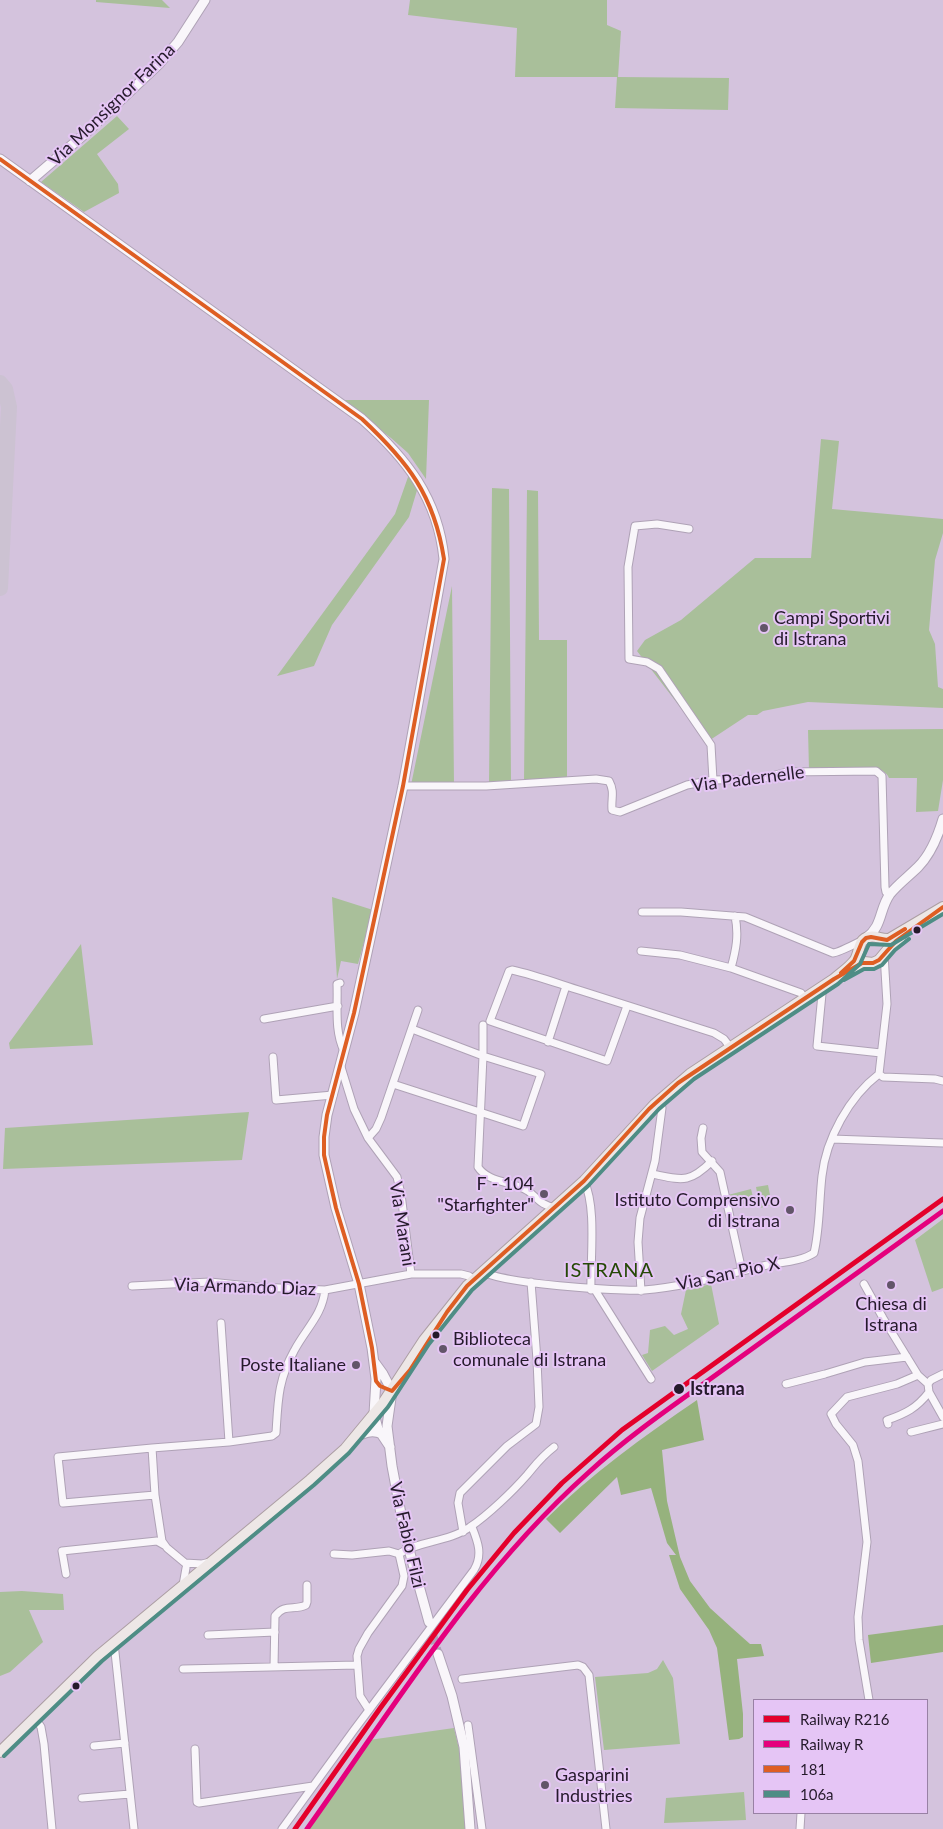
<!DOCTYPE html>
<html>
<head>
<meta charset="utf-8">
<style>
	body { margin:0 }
	#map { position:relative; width:943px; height:1829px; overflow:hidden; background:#d4c3dd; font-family:Lato,sans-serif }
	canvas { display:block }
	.legend { position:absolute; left:753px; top:1699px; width:175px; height:115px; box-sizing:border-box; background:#e5c5f5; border:1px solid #9881a4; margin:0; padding:6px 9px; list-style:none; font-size:15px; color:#251a2b }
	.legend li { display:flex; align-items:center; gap:10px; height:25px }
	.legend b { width:25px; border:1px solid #9881a4 }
</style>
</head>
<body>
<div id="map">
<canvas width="943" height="1829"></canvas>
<ul class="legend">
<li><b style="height:6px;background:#e4002b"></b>Railway R216</li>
<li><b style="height:6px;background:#e5007d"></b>Railway R</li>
<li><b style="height:6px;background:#de5e23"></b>181</li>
<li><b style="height:6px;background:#4e8d85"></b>106a</li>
</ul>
</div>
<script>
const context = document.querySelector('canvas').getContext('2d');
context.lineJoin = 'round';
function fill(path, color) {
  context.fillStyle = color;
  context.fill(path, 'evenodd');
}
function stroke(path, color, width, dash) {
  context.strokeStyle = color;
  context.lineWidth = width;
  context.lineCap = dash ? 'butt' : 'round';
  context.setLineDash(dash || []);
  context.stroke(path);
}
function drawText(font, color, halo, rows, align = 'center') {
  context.font = font + ' Lato,sans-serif';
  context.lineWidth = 4;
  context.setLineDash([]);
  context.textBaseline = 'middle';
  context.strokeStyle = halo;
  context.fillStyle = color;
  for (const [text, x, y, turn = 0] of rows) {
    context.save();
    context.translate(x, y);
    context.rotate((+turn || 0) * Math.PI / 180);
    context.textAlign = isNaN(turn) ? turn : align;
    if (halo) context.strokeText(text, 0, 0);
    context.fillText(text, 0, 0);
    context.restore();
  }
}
const green = new Path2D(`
	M 96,0 L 162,0 L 170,8 L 96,2 Z
	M 410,0 L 607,0 L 607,25 L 621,31 L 618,77 L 729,78 L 728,110 L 615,108 L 617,77 L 515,77 L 517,28 L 408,15 Z
	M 117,116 L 129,129 L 97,154 L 118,184 L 119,193 L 84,212 L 41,182 Z
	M 341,400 L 429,400 L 426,479 L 408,453 L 391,438 Z
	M 821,439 L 839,441 L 832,509 L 943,519 L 943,533 L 935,560 L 929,630 L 935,644 L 938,687 L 943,689 L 943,708 L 808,702 L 763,711 L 757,715 L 748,715 L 707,742 L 637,651 L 645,640 L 681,620 L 755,558 L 811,558 Z
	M 411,475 L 418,487 L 409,517 L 332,625 L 314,666 L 277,676 L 395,514 L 408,477 Z
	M 492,488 L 509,489 L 511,782 L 489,784 Z
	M 527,490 L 538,491 L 539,640 L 567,640 L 567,779 L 524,781 Z
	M 452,586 L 454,785 L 411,785 Z
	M 943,729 L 943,780 L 938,811 L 916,812 L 917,778 L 889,778 C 887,774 885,772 881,770 C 867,764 826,769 809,770 L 808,730 Z
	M 332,897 L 373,910 L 358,964 L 341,961 L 337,979 Z
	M 81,944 L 93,1045 L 10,1049 L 9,1043 Z
	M 249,1112 L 242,1160 L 3,1169 L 5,1128 Z
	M 768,1185 L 772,1205 L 760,1208 L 756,1187 Z
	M 751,1189 L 754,1201 L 732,1208 L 728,1195 Z
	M 943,1219 L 943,1288 L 932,1292 L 915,1240 Z
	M 711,1284 L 719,1324 L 652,1371 L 642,1355 L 648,1353 L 650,1330 L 665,1326 L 674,1335 L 688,1329 L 681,1314 L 686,1290 Z
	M 22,1591 L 63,1594 L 64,1610 L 29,1610 L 43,1642 L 10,1672 L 0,1676 L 0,1592 Z
	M 663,1660 L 673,1678 L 680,1744 L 604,1750 L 595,1677 L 648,1673 L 657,1669 Z
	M 454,1728 L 462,1761 L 467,1829 L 307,1829 L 369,1740 Z
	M 744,1792 L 746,1820 L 664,1823 L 666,1798 Z`);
const forest = new Path2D(`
	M 697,1400 L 704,1440 L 662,1450 L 667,1501 L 680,1557 L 690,1581 L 710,1608 L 732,1628 L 750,1644 L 761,1644 L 764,1656 L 737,1659 L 743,1714 L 743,1737 L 739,1739 L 729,1740 L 717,1648 L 709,1630 L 680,1589 L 669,1555 L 676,1555 L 667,1543 L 651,1488 L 621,1495 L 617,1477 L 560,1533 L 546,1519 C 592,1473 643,1437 697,1400 Z
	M 943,1625 L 943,1652 L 871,1663 L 868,1635 Z`);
const taxiway = new Path2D(`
	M 0,383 L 5,389 L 9,407 L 0,588`);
const secondaryTunnel = new Path2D(`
	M 429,1622 L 438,1654`);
const street = new Path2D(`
	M 689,529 L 657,524 L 635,526 L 628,567 L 629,659 L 647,662 L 659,669 L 711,745 L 713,780
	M 403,786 L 486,786 L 596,779 L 609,781 C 615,792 611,798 612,810 L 620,812 L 687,785 L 713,780 L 760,779 L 787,772 L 876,771 L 882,776 L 885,887 L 886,892 L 890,895
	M 642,912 L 681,912 L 745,917 L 833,953 C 838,953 857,943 863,940
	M 641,951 L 680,955 L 731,968 L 801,993 L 805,999
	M 731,968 C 736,950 739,935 735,916
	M 340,983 L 337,984 C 338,1006 334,1030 344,1051
	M 819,990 L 822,994 L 817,1046 L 881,1053
	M 627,1006 L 607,1061 L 490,1021 L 509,971 L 512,970 C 535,975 559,984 582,991 C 626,1005 670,1019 714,1033 L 724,1039 L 730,1047
	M 264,1019 L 338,1006
	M 483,1025 L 483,1056 L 478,1167 C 488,1183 513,1181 528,1191 C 539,1199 539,1204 555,1208
	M 548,1042 L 566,986
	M 273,1057 L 276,1100 L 333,1095
	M 341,1067 L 354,1109 L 368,1138 L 397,1177 L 401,1194 L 411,1274
	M 879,1074 L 883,1077 L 935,1079 L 943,1081
	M 393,1084 L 523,1126 L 541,1074 L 483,1056 L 412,1029
	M 703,1128 L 701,1138 L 702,1152 L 720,1172 L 742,1271
	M 368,1138 L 376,1129 L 381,1118 L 418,1010
	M 832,1139 L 943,1143
	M 652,1174 C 682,1180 689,1184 712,1161
	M 584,1181 C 597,1207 590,1260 591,1290
	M 483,1271 C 495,1283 621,1292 644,1290 C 684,1287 724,1275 763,1266 C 780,1262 800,1262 814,1253 C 820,1228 819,1202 822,1176 C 826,1139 849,1097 879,1074 L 887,1004 L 884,954
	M 864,1284 L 883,1318 L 918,1375 L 928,1384 L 929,1392 L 943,1417
	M 132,1286 L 210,1282 L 258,1287 L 325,1290 L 411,1274 L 461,1274 L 469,1276 L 473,1279
	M 595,1290 L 651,1379
	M 641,1291 L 638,1242 L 640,1218 L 655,1161 L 662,1108 L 660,1099
	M 221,1323 L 229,1442
	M 786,1384 L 825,1374 L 865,1362 L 907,1357
	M 928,1384 L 931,1380 L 943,1374
	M 888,1424 L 887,1420 C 905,1414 917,1408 929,1392
	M 911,1432 L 943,1424
	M 152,1448 L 58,1457 L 63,1503 L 155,1495
	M 463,1532 L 458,1503 L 460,1493 L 507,1446 L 536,1424 L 539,1407 L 537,1360 L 531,1282
	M 334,1554 L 352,1555 L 389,1551 L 399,1554
	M 210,1562 L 202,1564 L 185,1563 L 167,1548 L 162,1541 L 155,1495 L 152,1448 L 229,1442 L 272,1436 L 276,1433 C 278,1401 278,1380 294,1351 C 306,1328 322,1316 325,1290
	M 66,1574 L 62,1551 L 157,1541 L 164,1545
	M 183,1585 L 186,1568
	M 208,1635 L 275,1632
	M 114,1643 L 134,1829
	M 274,1667 L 275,1616 C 285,1603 294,1611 306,1605 L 307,1602 L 307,1585
	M 183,1669 L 357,1665
	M 462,1679 L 578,1665 L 583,1667 L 589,1675 L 606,1829
	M 869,1700 L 859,1640 L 858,1617 L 867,1542 L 858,1461 L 853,1445 L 836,1424 L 831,1414 L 847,1397 L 897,1384 L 918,1375
	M 369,1710 L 360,1696 L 357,1656 L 359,1649 L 368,1633 L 402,1586 L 404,1576 L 399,1554 C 418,1541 449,1542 470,1527 C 488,1515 513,1491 527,1475 C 537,1463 541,1457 554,1447
	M 35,1718 L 41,1727 L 44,1744 L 52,1829
	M 468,1725 L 482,1829
	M 94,1746 L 125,1743
	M 195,1749 L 197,1802 L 199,1803 L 313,1786
	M 82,1798 L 130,1794
	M 282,1829 L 354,1730 L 474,1570 C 483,1555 478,1542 472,1527
	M 800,1829 L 801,1813`);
const secondary = new Path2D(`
	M 0,159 L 362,419 C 406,458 438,498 444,559 L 403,786 L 354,1013 L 327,1115 L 324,1137 L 324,1155 L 336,1208 L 359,1284 L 372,1348 L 376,1379 L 374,1414 L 378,1429 L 390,1447
	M 30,181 L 87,132 L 159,64 L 178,42 L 205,0
	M 866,938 C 883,926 879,909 890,894 C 898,884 909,876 918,867 C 931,854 938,836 943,819
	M 375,1363 L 383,1374 L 392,1391 L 387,1426 L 392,1466 L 405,1535 L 429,1622
	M 354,1438 C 363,1433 372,1429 382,1434
	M 438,1654 L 452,1696 L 464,1747 L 470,1829`);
const primary = new Path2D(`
	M 850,970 L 864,962 L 873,963 L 879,960 L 889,948 L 900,938
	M 0,1752 L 98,1656 L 310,1480 L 345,1449 L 383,1403 L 424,1340 L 467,1286 L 584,1181 L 655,1104 L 690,1074 L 834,979 C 841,973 850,967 855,960 C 860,952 858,939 869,937 C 876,935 881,940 889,939 L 943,907`);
const bus1 = new Path2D(`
	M 0,159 L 362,419 C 408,462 434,495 444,559 L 403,786 L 354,1013 L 327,1115 L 324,1137 L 324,1155 L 336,1208 L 359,1284 L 372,1348 L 376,1381 L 380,1386 L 392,1391 L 410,1370 L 447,1312 L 467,1286 L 584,1181 L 649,1109 L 678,1083 L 834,979 L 862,963 L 873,963 L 879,960 L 896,941 L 943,907
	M 841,973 L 854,961 L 862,942 L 866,938 L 871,937 L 887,940 L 905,929`);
const bus2 = new Path2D(`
	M 844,980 L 864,969 L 874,969 L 882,965 L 895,950 L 909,939
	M 4,1756 L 102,1661 L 314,1485 L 349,1453 L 388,1407 L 429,1344 L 472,1290 L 588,1186 L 659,1109 L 694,1079 L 838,984 L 860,964 L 869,944 L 891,945 L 943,914`);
const rail1 = new Path2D(`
	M 295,1829 L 381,1707 L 467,1590 L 514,1533 L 562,1483 L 622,1430 L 943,1199`);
const rail2 = new Path2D(`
	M 307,1829 C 394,1707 475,1574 588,1473 C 633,1432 683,1399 731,1364 C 802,1313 872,1262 943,1211`);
const markers = [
	[764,628,5,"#625569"],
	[917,930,4.5,"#251a2b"],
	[544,1194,5,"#625569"],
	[790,1210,5,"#625569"],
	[891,1285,5,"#625569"],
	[436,1335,4.5,"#251a2b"],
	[443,1349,5,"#625569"],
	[356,1365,5,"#625569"],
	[679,1389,6,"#251a2b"],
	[76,1686,4.5,"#251a2b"],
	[545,1785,5,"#625569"]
];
const streetNames = [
	["Via Monsignor Farina",112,105,-44],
	["Via Padernelle",748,779,-7],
	["Via Marani",402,1224,81],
	["Via San Pio X",728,1274,-12],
	["Via Armando Diaz",245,1287,2],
	["Via Fabio Filzi",407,1535,77]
];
const poiNames = [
	["Campi Sportivi",774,618],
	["di Istrana",774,639],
	["F - 104",534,1184,"right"],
	["\"Starfighter\"",534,1205,"right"],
	["Istituto Comprensivo",780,1200,"right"],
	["di Istrana",780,1221,"right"],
	["Chiesa di",891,1304,"center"],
	["Istrana",891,1325,"center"],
	["Biblioteca",453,1339],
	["comunale di Istrana",453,1360],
	["Poste Italiane",346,1365,"right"],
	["Gasparini",555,1775],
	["Industries",555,1796]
];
const stopNames = [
	["Istrana",690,1389]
];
const quarterNames = [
	["ISTRANA",609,1271]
];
fill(green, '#a9bf9a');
fill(forest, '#96b27d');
stroke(taxiway, '#ccc2d2', 16);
stroke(secondaryTunnel, '#b1a1b9', 9, [9, 4.5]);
stroke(street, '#afa2b6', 9);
stroke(secondary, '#afa2b6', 11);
stroke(primary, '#ac9ea3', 12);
stroke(street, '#f9f6fa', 7);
stroke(secondary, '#f9f6fa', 9);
stroke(primary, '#ede7e6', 10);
stroke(bus1, '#de5e23', 4);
stroke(bus2, '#4e8d85', 4);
stroke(rail1, '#e4002b', 5);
stroke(rail2, '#e5007d', 5);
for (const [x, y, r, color] of markers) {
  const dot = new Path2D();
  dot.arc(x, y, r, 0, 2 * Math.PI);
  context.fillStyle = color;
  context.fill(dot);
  stroke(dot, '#e5c5f5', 2);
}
drawText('18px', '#251a2b', '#e5c5f5', streetNames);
drawText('18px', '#251a2b', '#e5c5f5', poiNames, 'left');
drawText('bold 18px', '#251a2b', '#e5c5f5', stopNames, 'left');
context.letterSpacing = '1px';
drawText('20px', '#264907', '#e5c5f5', quarterNames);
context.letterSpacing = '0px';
</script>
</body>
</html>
